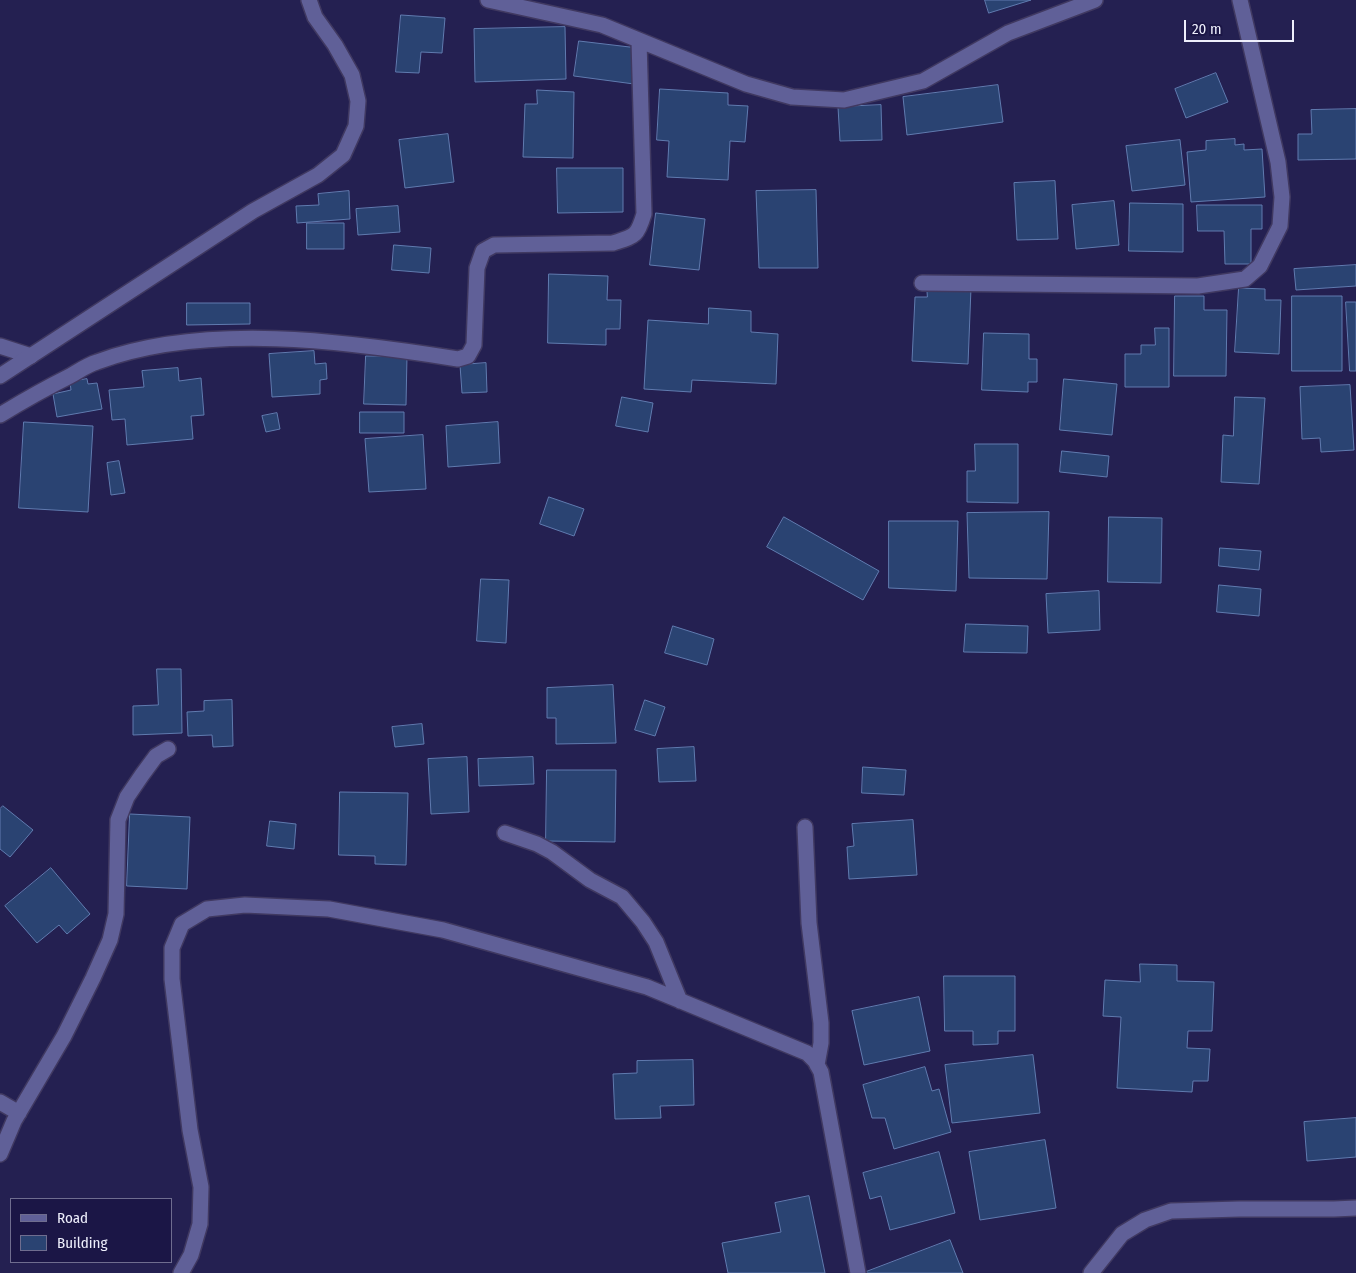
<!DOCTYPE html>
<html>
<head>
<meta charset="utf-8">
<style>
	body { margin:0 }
	#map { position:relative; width:1356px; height:1273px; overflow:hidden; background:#242051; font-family:"Fira Sans Condensed",sans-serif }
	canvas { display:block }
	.legend { position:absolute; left:10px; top:1198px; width:162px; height:65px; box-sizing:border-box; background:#1b1646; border:1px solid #6f6d8f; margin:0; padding:6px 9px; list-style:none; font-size:15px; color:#eeeffc }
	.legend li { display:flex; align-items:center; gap:10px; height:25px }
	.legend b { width:25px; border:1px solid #6f6d8f }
	.scale { position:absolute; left:1184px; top:20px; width:110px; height:22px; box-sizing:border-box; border:2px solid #eeeffc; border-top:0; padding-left:6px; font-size:15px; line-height:18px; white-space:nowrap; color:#eeeffc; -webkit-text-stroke:4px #1b1646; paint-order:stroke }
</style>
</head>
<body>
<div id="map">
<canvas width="1356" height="1273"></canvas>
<ul class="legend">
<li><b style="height:6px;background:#606098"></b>Road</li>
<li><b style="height:14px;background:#2a4372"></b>Building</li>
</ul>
<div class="scale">20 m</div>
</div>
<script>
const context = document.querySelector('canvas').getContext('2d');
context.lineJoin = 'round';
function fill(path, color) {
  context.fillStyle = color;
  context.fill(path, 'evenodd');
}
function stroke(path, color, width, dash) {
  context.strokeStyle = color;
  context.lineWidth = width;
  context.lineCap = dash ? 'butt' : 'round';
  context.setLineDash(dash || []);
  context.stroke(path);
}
const building = new Path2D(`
	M 985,0 L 1031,0 L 989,13 Z
	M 401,15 L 445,18 L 442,53 L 421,52 L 419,73 L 396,72 Z
	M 565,27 L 566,79 L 475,82 L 474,29 Z
	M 579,41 L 638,48 L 634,84 L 574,76 Z
	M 1216,73 L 1228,102 L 1186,118 L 1175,89 Z
	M 998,85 L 1003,122 L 907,135 L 903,97 Z
	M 660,89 L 728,93 L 728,105 L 748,106 L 745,142 L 730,141 L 728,180 L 667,177 L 669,141 L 657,140 Z
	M 537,90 L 574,92 L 573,158 L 523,157 L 525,104 L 537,104 Z
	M 881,105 L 882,140 L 840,141 L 838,107 Z
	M 1356,109 L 1356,159 L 1298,160 L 1298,134 L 1312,134 L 1311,110 Z
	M 448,134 L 454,182 L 405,188 L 399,140 Z
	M 1235,139 L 1235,145 L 1244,144 L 1244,150 L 1262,149 L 1265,197 L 1191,202 L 1187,152 L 1206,150 L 1206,141 Z
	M 1180,140 L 1185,185 L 1132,191 L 1126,146 Z
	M 557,168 L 623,168 L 623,212 L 558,213 Z
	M 1055,181 L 1058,239 L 1017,240 L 1014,183 Z
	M 816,190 L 818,268 L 759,268 L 756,191 Z
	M 349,191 L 350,219 L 297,223 L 296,206 L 319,205 L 318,194 Z
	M 1114,201 L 1119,245 L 1076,249 L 1072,205 Z
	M 1130,203 L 1183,204 L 1183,252 L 1129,251 Z
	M 1197,205 L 1262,205 L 1262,229 L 1251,229 L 1251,264 L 1225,264 L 1224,231 L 1198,231 Z
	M 398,206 L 400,232 L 358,235 L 356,209 Z
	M 656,213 L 705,219 L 699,270 L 650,265 Z
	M 307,223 L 344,223 L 344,249 L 307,249 Z
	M 394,245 L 431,248 L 429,273 L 392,270 Z
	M 1356,265 L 1356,286 L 1296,290 L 1294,269 Z
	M 549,274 L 608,276 L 607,300 L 621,300 L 620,329 L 606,329 L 606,345 L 548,343 Z
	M 927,286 L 971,288 L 968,364 L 912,361 L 915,297 L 927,297 Z
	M 1239,288 L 1265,289 L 1265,300 L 1281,300 L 1279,354 L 1235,352 Z
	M 1175,296 L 1204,296 L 1204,310 L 1227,310 L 1226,376 L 1174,376 Z
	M 1292,296 L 1342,296 L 1342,371 L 1292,371 Z
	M 1346,302 L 1356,302 L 1356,371 L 1350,371 Z
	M 187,303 L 250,303 L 250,324 L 187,325 Z
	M 709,308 L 751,311 L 751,332 L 778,334 L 776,384 L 692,380 L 691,392 L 644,389 L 648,320 L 708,324 Z
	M 1155,328 L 1169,328 L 1169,387 L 1125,387 L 1125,354 L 1141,354 L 1141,345 L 1155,345 Z
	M 984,333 L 1029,334 L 1029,359 L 1037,359 L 1037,382 L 1028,382 L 1028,392 L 982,390 Z
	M 314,351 L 315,364 L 326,363 L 327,379 L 320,380 L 320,394 L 272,397 L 269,354 Z
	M 366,356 L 407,356 L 406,405 L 364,404 Z
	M 486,363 L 487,392 L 462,393 L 460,365 Z
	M 178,368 L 179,381 L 201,378 L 204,415 L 191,416 L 193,439 L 127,445 L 125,419 L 112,420 L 109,390 L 144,387 L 142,371 Z
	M 87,379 L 88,384 L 97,383 L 102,409 L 57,417 L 53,394 L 71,390 L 70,382 Z
	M 1064,379 L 1117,384 L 1112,435 L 1060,430 Z
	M 1350,385 L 1354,450 L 1321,452 L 1320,438 L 1302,439 L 1300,387 Z
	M 622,397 L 653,403 L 648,432 L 616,426 Z
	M 1235,397 L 1265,398 L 1259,484 L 1221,482 L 1223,435 L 1233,436 Z
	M 360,412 L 404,412 L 404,433 L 360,433 Z
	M 277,413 L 280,429 L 266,432 L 262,416 Z
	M 24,422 L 93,426 L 88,512 L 19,508 Z
	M 498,422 L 500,463 L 448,467 L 446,426 Z
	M 423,435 L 426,489 L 369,492 L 365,439 Z
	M 975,444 L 1018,444 L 1018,503 L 967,502 L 967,471 L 975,471 Z
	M 1062,451 L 1109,456 L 1107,477 L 1060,472 Z
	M 119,461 L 125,493 L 111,495 L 107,463 Z
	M 549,497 L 584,509 L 574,536 L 540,524 Z
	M 1049,512 L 1047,579 L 969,578 L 967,513 Z
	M 784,517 L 879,571 L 863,600 L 767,547 Z
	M 1109,517 L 1162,518 L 1161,583 L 1108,582 Z
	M 889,521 L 958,521 L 956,591 L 889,588 Z
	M 1220,548 L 1261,551 L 1259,570 L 1219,566 Z
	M 481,579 L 509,580 L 506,643 L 477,641 Z
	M 1219,585 L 1261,589 L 1259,616 L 1217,612 Z
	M 1099,591 L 1100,630 L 1048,633 L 1046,594 Z
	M 966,624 L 1028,626 L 1027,653 L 964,652 Z
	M 673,626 L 714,639 L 707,665 L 665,653 Z
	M 157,669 L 181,669 L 182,733 L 133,735 L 133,706 L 158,705 Z
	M 613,685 L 616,743 L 556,744 L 556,718 L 547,718 L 547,688 Z
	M 232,700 L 233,746 L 213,747 L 212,735 L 188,736 L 187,712 L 204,711 L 204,701 Z
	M 645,700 L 665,707 L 655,736 L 635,730 Z
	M 422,724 L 424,744 L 395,747 L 392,727 Z
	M 694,747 L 696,781 L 659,782 L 657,749 Z
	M 467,757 L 469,812 L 431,814 L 428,759 Z
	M 533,757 L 534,784 L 479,786 L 478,759 Z
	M 863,767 L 906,770 L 904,795 L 862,793 Z
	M 547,770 L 616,770 L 615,842 L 546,841 Z
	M 340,792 L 408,793 L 406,865 L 375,864 L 375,856 L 339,855 Z
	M 3,806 L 33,830 L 10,857 L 0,849 L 0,809 Z
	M 130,814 L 190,817 L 187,889 L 127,886 Z
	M 913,820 L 917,875 L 849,879 L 847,847 L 854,846 L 852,824 Z
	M 270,821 L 296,824 L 294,849 L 267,846 Z
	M 51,868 L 90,914 L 67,934 L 59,925 L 37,943 L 5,906 Z
	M 1140,964 L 1177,965 L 1177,981 L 1214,982 L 1212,1031 L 1188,1031 L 1187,1048 L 1210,1049 L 1208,1081 L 1193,1081 L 1192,1092 L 1117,1088 L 1121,1017 L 1103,1016 L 1105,980 L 1140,982 Z
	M 944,976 L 1015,976 L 1015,1031 L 998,1031 L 998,1044 L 973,1045 L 973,1031 L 945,1031 Z
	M 919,997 L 930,1051 L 864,1065 L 852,1011 Z
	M 1033,1055 L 1040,1113 L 952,1123 L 945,1065 Z
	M 693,1060 L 694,1105 L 660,1106 L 661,1118 L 615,1119 L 613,1074 L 637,1073 L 637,1061 Z
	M 925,1067 L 932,1091 L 939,1089 L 951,1132 L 894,1149 L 885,1118 L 872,1118 L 863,1085 Z
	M 1356,1118 L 1356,1157 L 1307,1161 L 1304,1122 Z
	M 1045,1140 L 1056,1208 L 980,1220 L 969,1152 Z
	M 939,1152 L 955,1213 L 890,1230 L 881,1196 L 870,1199 L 863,1173 Z
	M 809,1196 L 825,1273 L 728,1273 L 722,1243 L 781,1232 L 775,1203 Z
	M 950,1240 L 963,1273 L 867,1273 L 866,1272 Z`);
const lane = new Path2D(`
	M 0,346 L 31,356`);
const street = new Path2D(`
	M 488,0 L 602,25 L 746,84 L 792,97 L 844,100 L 923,81 L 1008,33 L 1095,0
	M 922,283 L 1198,286 L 1245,279 L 1260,266 L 1280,226 L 1282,197 L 1278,162 L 1240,0
	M 0,376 L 253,211 L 318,175 L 343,155 L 356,126 L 358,101 L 352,75 L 335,45 L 315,17 L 309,0
	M 0,415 C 23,401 46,388 70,376 C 79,371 87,365 97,362 C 205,322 346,341 458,359 L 468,356 L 474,345 L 477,268 L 483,251 L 494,245 L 613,243 C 635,236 637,237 644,214 L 639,41
	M 805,827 L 809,923 L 821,1023 L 821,1043 L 817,1065
	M 505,833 L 537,844 L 552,852 L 590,880 L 622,897 L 643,922 L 656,942 L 680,1001
	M 0,1102 L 19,1113
	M 0,1154 L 14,1121 L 64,1036 L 93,978 L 110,940 L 116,914 L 118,820 L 127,797 L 142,775 L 156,756 L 168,749
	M 181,1273 L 191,1255 L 200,1224 L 201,1187 L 190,1130 L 172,979 L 172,948 L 182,924 L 207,909 L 245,905 L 329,909 L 443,930 L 647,987 L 807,1053 L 815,1061 L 821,1072 L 858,1273
	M 1091,1273 L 1122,1234 L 1145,1220 L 1171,1211 L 1239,1209 L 1334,1209 L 1356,1208`);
fill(building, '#2a4372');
stroke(building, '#607baf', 1);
stroke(lane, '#403961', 18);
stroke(street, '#403961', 18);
stroke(lane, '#606098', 15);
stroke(street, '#606098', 15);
</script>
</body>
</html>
